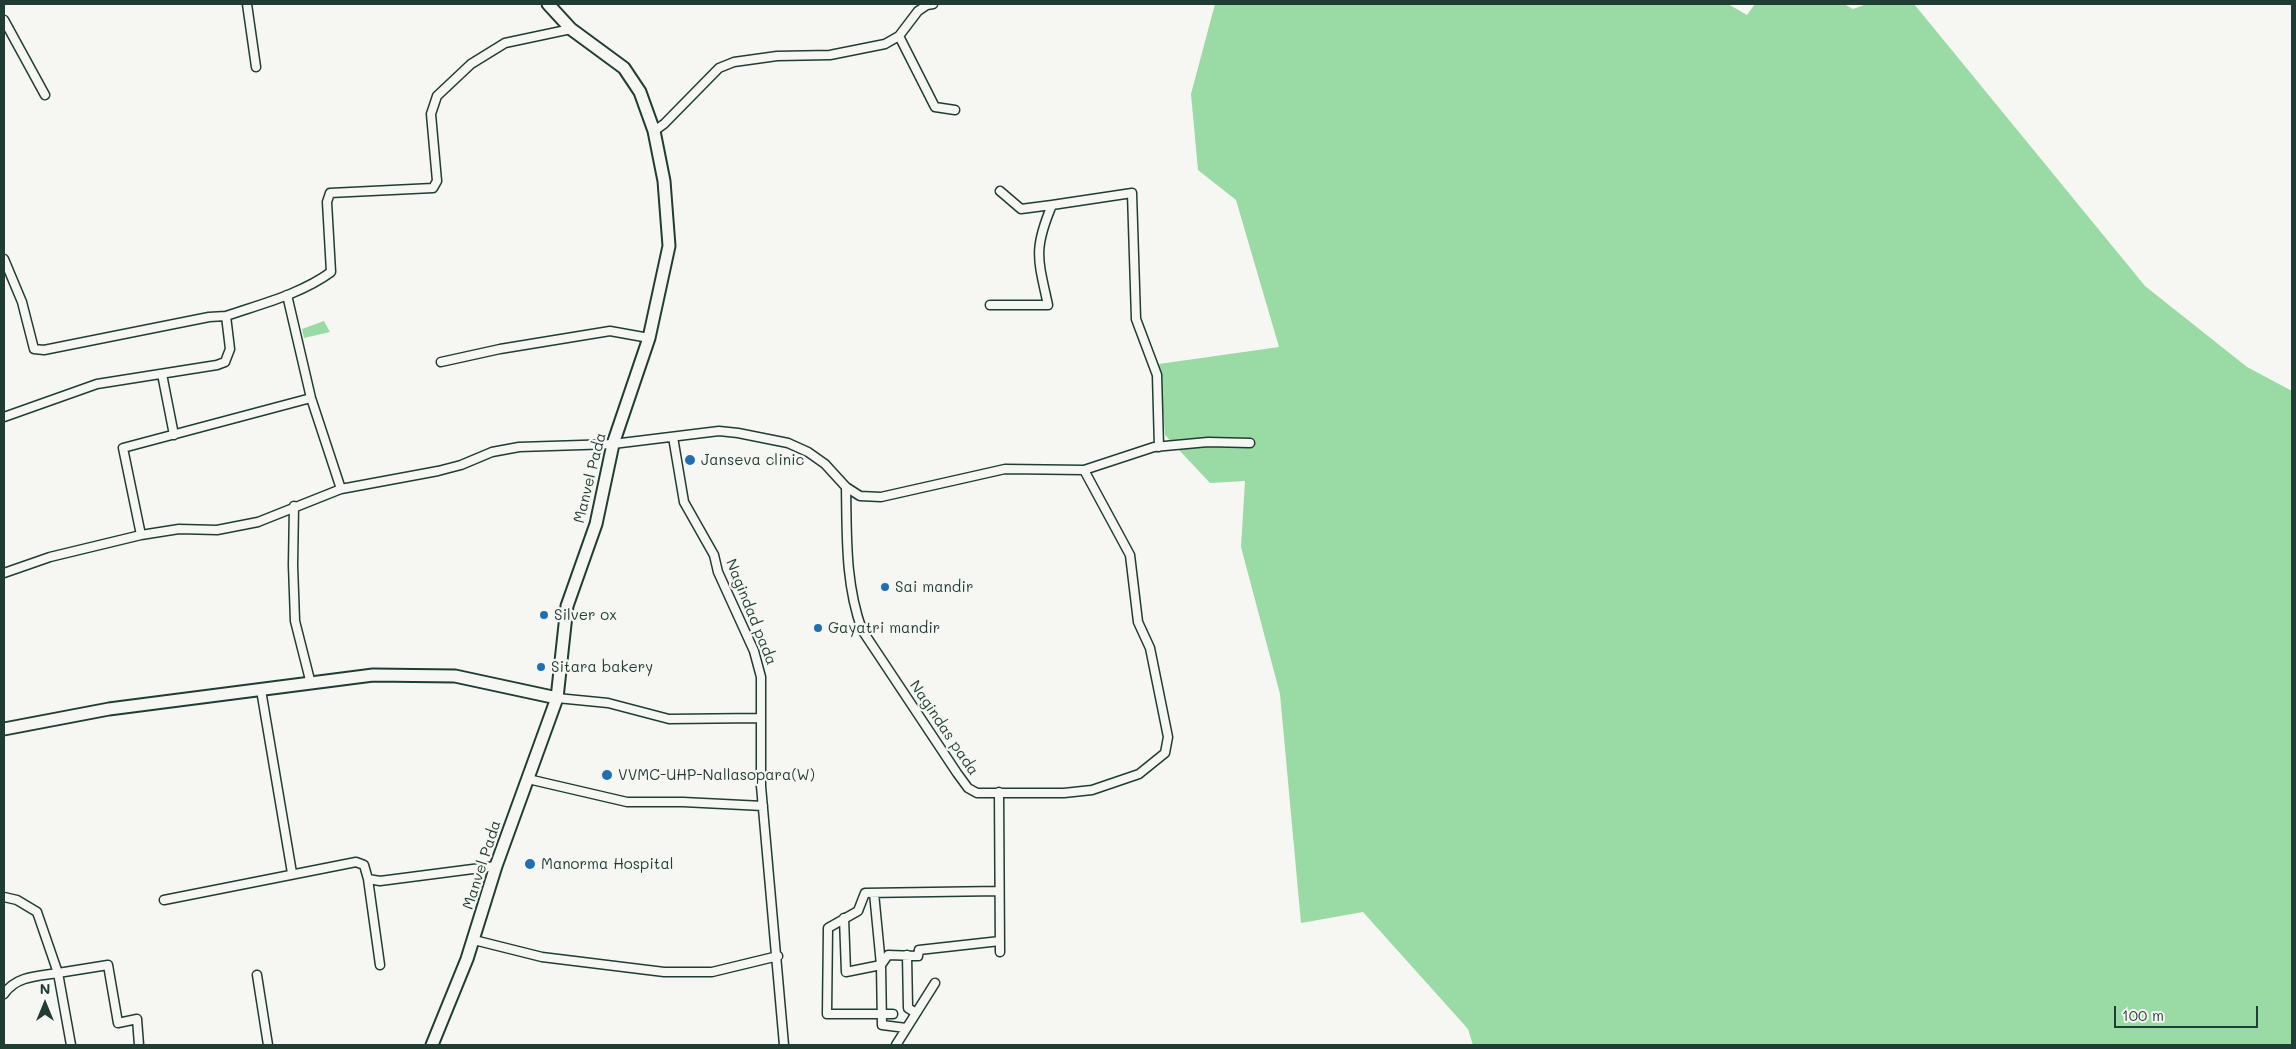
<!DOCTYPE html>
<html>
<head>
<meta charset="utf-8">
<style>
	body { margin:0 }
	#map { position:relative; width:2296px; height:1049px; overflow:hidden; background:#f6f6f2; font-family:Mali,sans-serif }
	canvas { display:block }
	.frame { position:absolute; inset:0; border:5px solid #1f3d34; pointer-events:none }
	.north { position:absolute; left:20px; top:979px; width:50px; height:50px; -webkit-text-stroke:4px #f6f6f2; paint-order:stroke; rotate:0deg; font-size:14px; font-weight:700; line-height:20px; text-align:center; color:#1f3d34 }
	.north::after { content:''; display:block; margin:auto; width:18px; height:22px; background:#1f3d34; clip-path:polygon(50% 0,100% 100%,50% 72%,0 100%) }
	.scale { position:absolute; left:2114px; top:1006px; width:144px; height:22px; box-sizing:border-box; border:2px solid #1f3d34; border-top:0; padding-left:6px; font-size:15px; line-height:18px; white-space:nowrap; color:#1f3d34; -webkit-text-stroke:4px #f6f6f2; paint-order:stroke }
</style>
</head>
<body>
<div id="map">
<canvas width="2296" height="1049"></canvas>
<div class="frame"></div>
<div class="north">N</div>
<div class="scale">100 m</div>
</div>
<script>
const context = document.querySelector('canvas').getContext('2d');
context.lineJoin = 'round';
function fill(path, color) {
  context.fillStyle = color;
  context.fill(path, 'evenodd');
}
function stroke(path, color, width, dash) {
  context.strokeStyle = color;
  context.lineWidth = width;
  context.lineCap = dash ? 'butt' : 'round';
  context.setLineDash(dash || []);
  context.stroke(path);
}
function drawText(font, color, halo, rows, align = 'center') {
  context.font = font + ' Mali,sans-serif';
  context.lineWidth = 4.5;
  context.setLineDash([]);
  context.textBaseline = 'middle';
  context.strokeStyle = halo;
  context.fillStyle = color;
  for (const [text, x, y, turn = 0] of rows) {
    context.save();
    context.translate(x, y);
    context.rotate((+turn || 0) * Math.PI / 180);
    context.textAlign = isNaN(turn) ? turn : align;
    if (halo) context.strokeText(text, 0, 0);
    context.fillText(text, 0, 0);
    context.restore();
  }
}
const green = new Path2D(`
	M 1215,4 L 1728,4 L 1747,15 L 1755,4 L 1844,4 L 1853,9 L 1867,4 L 1914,4 L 2145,286 L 2247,367 L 2292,391 L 2292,1045 L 1473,1045 L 1468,1029 L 1363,912 L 1301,923 L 1280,694 L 1241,547 L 1245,481 L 1210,483 L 1165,435 L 1159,364 L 1279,347 L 1236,200 L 1198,170 L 1191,94 Z
	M 324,321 L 330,332 L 304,338 L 302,329 Z`);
const street = new Path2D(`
	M 247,4 L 256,67
	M 4,20 L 45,95
	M 899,36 L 935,107 L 955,110
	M 654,131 L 664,124 L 719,68 L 734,62 L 777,56 L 830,55 L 885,44 L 899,36 L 918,11 L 927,5 L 933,4
	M 1000,191 L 1021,209 L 1052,205
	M 4,259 L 22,302 L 34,349 L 44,350 L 209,317 L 226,316
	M 287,295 L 311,398 L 341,489
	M 990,305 L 1048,305 C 1038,259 1033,250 1052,205 L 1132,193 L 1136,319 L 1157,375 L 1159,447
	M 441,362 L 500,349 L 610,331 L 649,338
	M 162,374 L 174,435
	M 4,417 L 97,384 L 217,365 L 225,362 L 230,349 L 226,316 C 261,304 301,294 331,272 L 327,202 L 330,193 L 433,188 L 437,181 L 431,114 L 437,96 L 471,64 L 505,43 L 571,29
	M 673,437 L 684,502 L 714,555 L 718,572 L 754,651 L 761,677 L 761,786 L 784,1045
	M 846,487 C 847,536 845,583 862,630 L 957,773 L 968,788 L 977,793 L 1064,793 L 1092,790 L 1139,774 L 1165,753 L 1168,737 L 1150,648 L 1138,622 L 1130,555 L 1084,470
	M 294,506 L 293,565 L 295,621 L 311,684
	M 141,535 L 123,448 L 311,398
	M 4,573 L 50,557 L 141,535 L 179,529 L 217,530 L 258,522 L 341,489 L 438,471 L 461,465 L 492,452 L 519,447 L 613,444 L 719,431 L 738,433 L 788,443 L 808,452 L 825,464 L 846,487 L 860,496 L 881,497 L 1005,469 L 1084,470 L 1154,447 L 1208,442 L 1250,443
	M 261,690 L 292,873
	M 557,698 L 608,703 L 669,719 L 760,718
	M 528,779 L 627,802 L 683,802 L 763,806
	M 999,792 L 1000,952
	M 368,879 L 380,965
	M 874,893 L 881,965 L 882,1025 L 906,1028
	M 4,897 L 17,900 L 37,912 L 58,973 L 108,965 L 118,1023 L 137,1019 L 139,1045
	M 164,900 L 356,862 L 364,865 L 368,879 L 380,881 L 496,866
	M 844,918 L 846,972 L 881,965 L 888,955 L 918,956 L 919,950 L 1000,941
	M 474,940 L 542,957 L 664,972 L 712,972 L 778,956
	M 907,955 L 908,1008 L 916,1013
	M 257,975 L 268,1045
	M 4,994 C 16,976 38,976 58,973 L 71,1045
	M 893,1014 L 827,1014 L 828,928 L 858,911 L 865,893 L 999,891
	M 896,1045 L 935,983`);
const secondary = new Path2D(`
	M 4,729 L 109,709 L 373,675 L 455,676 L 557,698
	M 432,1045 L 467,959 L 496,866 L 557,698 L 567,606 L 596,524 L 613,444 L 649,338 L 669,246 L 664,181 L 654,131 L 640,92 L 624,68 L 571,29 L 548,4`);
const markers = [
	[690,460,6,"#1f6fb2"],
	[885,587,5,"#1f6fb2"],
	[544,615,5,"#1f6fb2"],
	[818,628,5,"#1f6fb2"],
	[541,667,5,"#1f6fb2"],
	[607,775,6,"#1f6fb2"],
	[530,864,6,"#1f6fb2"]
];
const poiNames = [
	["Janseva clinic",701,460],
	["Sai mandir",895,587],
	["Silver ox",554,615],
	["Gayatri mandir",828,628],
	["Sitara bakery",551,667],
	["VVMC-UHP-Nallasopara(W)",618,775],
	["Manorma Hospital",541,864]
];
const streetNames = [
	["Manvel Pada",590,478,-76],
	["Nagindad pada",751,612,68],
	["Nagindas pada",944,728,56],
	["Manvel Pada",482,865,-72]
];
fill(green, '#9adaa4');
stroke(street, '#1f3d34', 11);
stroke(secondary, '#1f3d34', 15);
stroke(street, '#f6f6f2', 8);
stroke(secondary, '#f6f6f2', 11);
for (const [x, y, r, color] of markers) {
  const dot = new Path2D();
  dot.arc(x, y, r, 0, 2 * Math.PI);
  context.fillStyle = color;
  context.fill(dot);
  stroke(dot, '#f6f6f2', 2);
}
drawText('15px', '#1f3d34', '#f6f6f2', poiNames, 'left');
drawText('15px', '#1f3d34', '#f6f6f2', streetNames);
</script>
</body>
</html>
